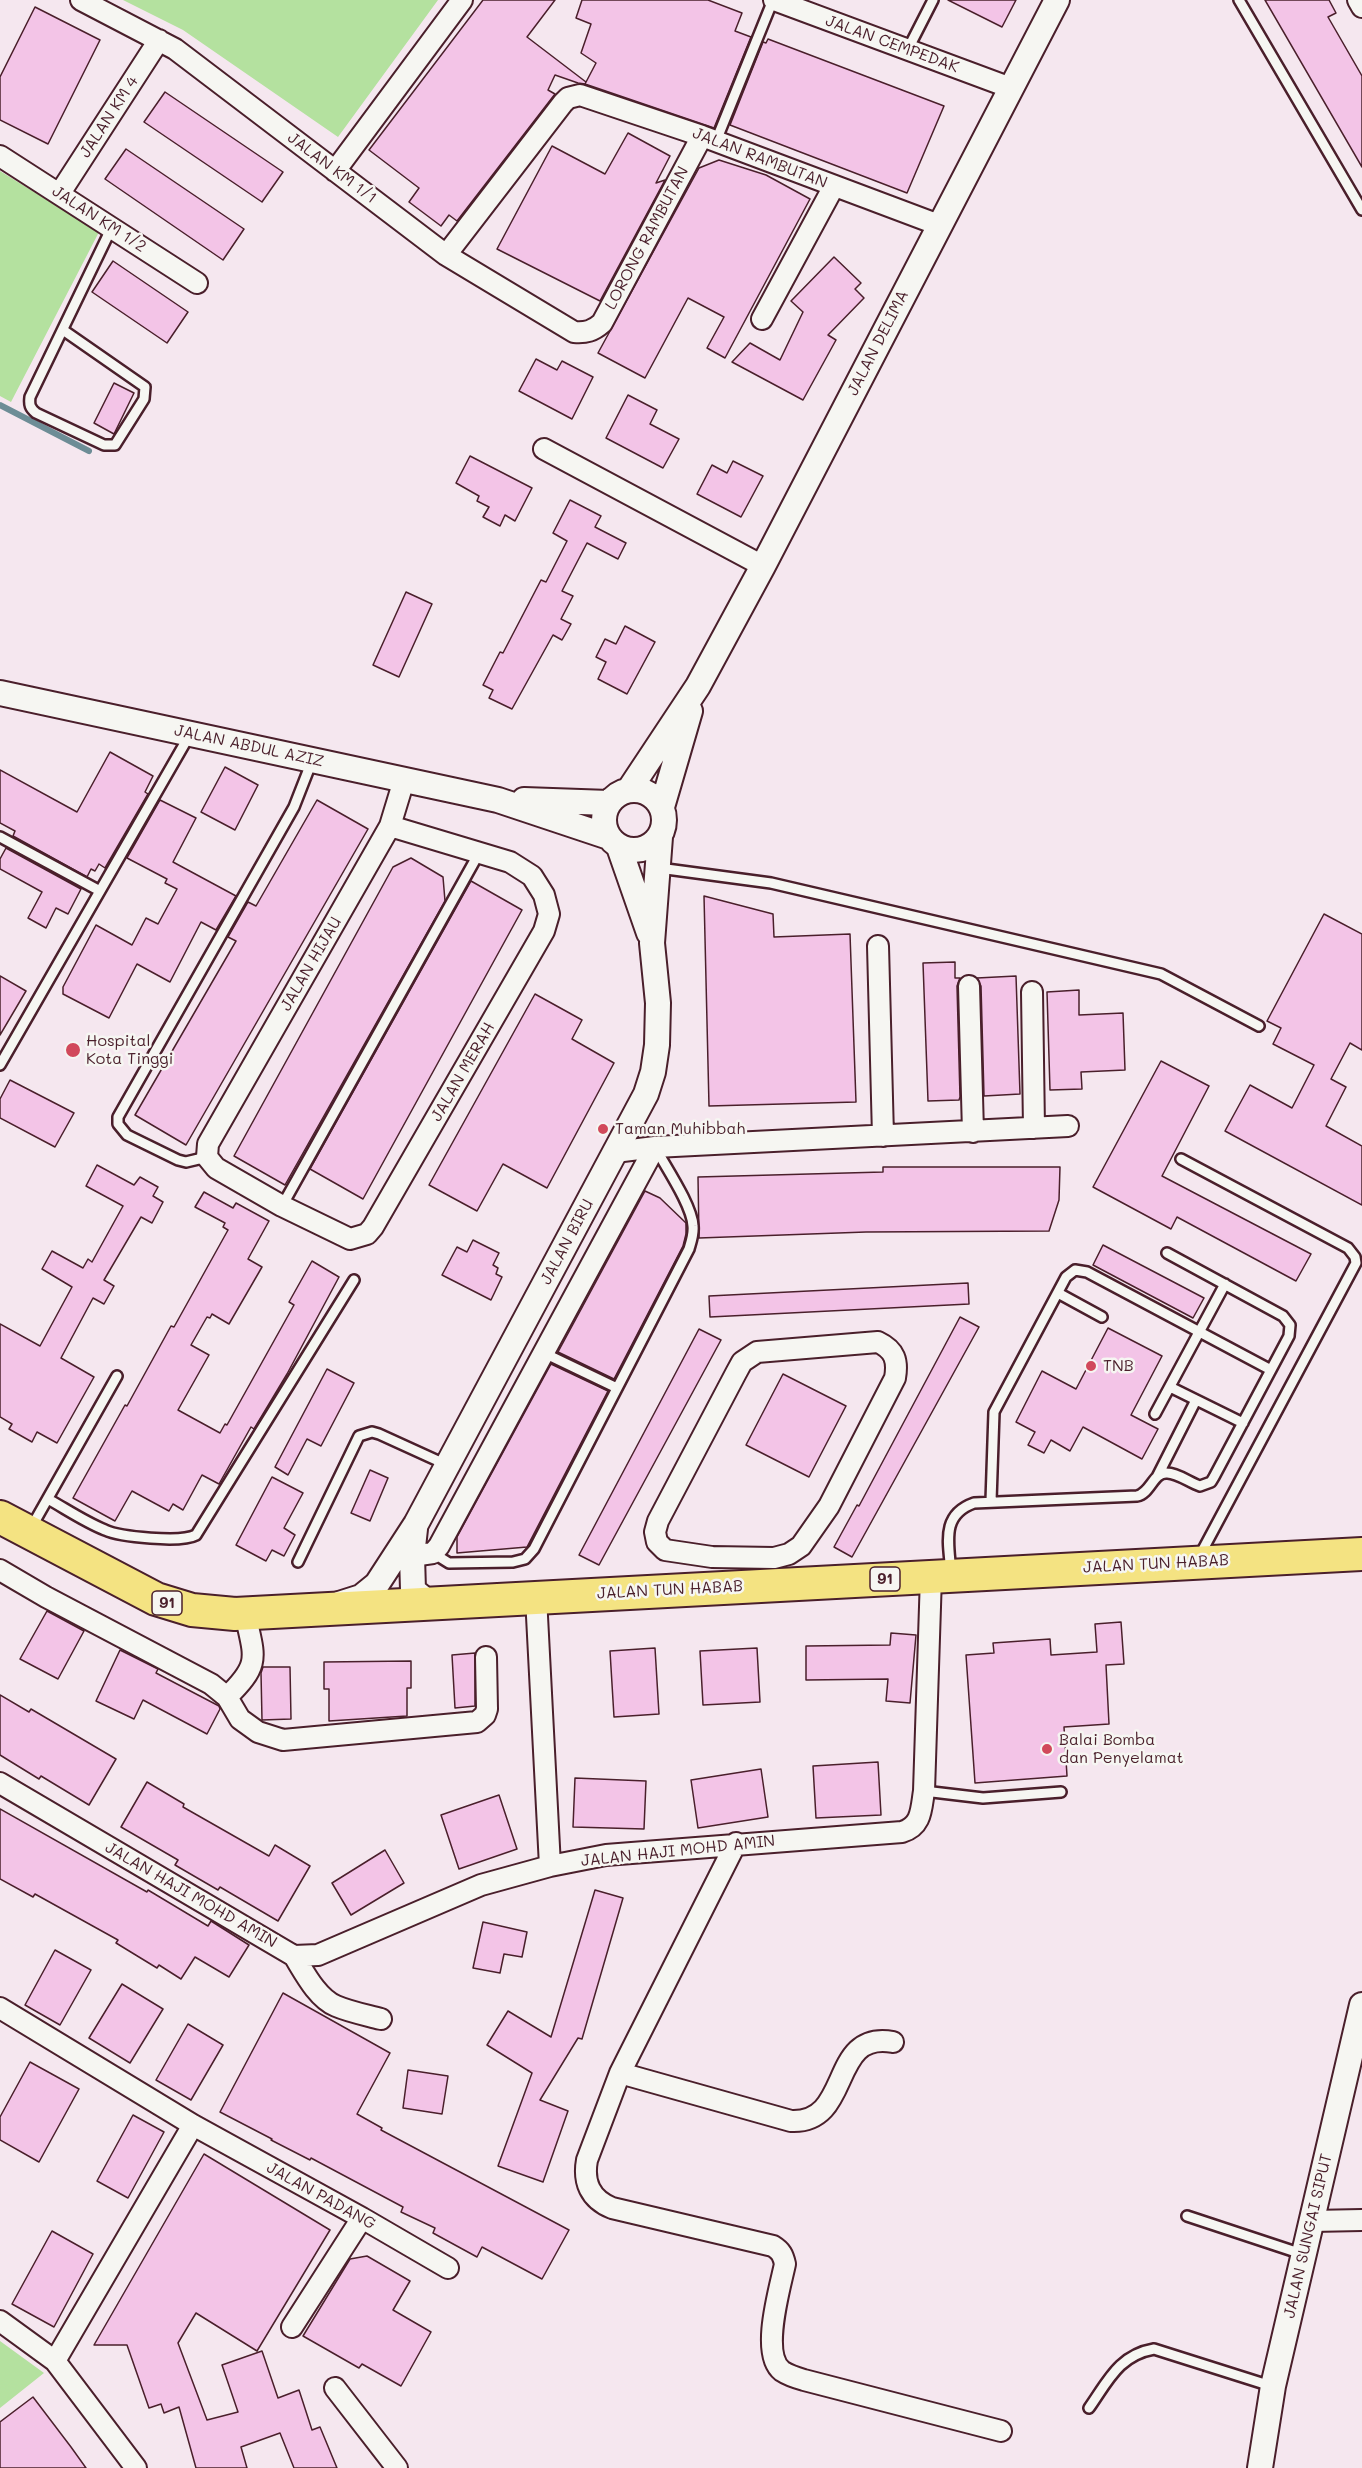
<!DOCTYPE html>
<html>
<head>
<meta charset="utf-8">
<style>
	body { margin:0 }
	canvas { display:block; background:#f5e7ef }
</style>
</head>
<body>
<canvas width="1362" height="2468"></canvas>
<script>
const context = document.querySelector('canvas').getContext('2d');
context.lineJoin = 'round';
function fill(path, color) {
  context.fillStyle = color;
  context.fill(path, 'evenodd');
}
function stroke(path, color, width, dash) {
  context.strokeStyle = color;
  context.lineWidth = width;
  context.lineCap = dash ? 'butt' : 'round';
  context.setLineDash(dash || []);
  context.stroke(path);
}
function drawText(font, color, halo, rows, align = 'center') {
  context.font = font + ' Mali,sans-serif';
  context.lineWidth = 5;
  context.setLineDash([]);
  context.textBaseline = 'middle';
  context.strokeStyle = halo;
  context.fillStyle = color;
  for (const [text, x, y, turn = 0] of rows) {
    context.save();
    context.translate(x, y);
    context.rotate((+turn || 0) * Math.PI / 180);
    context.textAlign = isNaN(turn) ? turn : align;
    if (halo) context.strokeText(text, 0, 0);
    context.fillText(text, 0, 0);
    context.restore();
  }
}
const green = new Path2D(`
	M 123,0 L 438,0 L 338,137 L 183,30 Z
	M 0,171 L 99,232 L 11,402 L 0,396 Z
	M 0,2341 L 44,2373 L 0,2408 Z`);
const stream = new Path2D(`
	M 0,405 L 89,451`);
const building = new Path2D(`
	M 483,0 L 555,0 L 527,37 L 586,82 L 585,84 L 578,83 L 555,75 L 548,90 L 555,94 L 457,221 L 449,215 L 441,226 L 409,202 L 419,188 L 369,150 Z
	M 582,0 L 708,0 L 742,13 L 735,31 L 751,37 L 714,128 L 585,84 L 596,63 L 581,53 L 591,24 L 576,18 Z
	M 948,0 L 1016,0 L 1002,27 Z
	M 1265,0 L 1329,0 L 1336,13 L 1328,17 L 1362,76 L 1362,167 Z
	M 35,7 L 100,40 L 48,144 L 0,120 L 0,77 Z
	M 768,39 L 944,106 L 907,193 L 730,125 L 763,42 L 766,43 Z
	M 165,92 L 283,172 L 262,202 L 144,122 Z
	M 628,133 L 670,156 L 656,183 L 665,180 L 600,301 L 497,249 L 552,146 L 605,174 Z
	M 126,149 L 244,229 L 223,260 L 105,179 Z
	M 719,160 L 766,175 L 810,199 L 725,358 L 707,348 L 724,317 L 688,298 L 645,378 L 598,353 L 699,168 Z
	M 834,257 L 861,283 L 855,289 L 864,298 L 828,335 L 836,340 L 803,400 L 732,362 L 750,343 L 780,360 L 803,312 L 791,301 Z
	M 113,261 L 188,312 L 167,343 L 92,292 Z
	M 536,359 L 557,370 L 562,361 L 593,377 L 572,419 L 519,391 Z
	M 114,383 L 134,393 L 114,434 L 94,423 Z
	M 628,395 L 657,410 L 650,424 L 679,439 L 663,468 L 606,438 Z
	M 470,456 L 532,488 L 515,521 L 505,515 L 500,526 L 483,517 L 489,507 L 477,501 L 479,496 L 456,483 Z
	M 733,461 L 763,476 L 741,517 L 697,494 L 712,465 L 727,473 Z
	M 570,500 L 601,516 L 595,527 L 626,543 L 618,559 L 587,543 L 562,591 L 573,596 L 561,619 L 571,624 L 562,640 L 553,635 L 512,709 L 489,698 L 493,690 L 483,685 L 500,652 L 503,653 L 541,580 L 546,582 L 567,541 L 553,533 Z
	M 406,592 L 432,604 L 399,677 L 373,665 Z
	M 625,626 L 655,642 L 627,694 L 598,679 L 606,662 L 596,657 L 605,639 L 616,644 Z
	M 110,752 L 153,776 L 145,792 L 148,794 L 105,868 L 99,864 L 95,871 L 91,869 L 87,877 L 13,836 L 15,831 L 0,823 L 0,770 L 77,812 Z
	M 225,767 L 258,785 L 235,830 L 201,812 Z
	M 160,800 L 196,818 L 173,862 L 236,896 L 216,930 L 201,922 L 170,982 L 137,964 L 109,1018 L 63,994 L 63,987 L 96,925 L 132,945 L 146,918 L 158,924 L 177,889 L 165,883 L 167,879 L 127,858 Z
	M 317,800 L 368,829 L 186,1145 L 135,1115 L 236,941 L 228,937 L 248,902 L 256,906 Z
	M 6,848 L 81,889 L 68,914 L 56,908 L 46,928 L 28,918 L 42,892 L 0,869 L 0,859 Z
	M 411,858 L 443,877 L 445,901 L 285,1185 L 234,1156 L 393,867 Z
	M 471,881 L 522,910 L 363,1199 L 310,1169 Z
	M 704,896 L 773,914 L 774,937 L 850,934 L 856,1102 L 709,1106 Z
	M 1324,914 L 1362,934 L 1362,1050 L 1350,1043 L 1331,1079 L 1346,1087 L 1326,1126 L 1362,1146 L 1362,1205 L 1225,1131 L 1250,1085 L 1292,1108 L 1314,1065 L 1273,1044 L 1281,1028 L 1267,1021 Z
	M 955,962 L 955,978 L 960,978 L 957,986 L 960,1097 L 959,1100 L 928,1101 L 923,963 Z
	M 0,976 L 26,991 L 0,1035 Z
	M 1016,976 L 1020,1094 L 984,1096 L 981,986 L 977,978 Z
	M 1079,990 L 1079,1015 L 1123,1013 L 1125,1070 L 1081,1072 L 1082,1089 L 1050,1090 L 1047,992 Z
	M 535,994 L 582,1020 L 572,1039 L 614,1063 L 547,1188 L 503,1164 L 477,1211 L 429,1185 Z
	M 1161,1061 L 1209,1086 L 1162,1176 L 1311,1254 L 1296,1281 L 1177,1217 L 1171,1229 L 1093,1187 Z
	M 10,1080 L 74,1113 L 55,1147 L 0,1118 L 0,1099 Z
	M 97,1165 L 134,1185 L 140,1177 L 158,1187 L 153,1196 L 163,1202 L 152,1223 L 141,1217 L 104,1280 L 114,1286 L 104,1304 L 93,1298 L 61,1358 L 94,1377 L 57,1443 L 37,1432 L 32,1442 L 9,1429 L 12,1424 L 0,1417 L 0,1324 L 40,1346 L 72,1287 L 42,1269 L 52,1251 L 83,1268 L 88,1259 L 92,1262 L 123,1206 L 86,1186 Z
	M 883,1167 L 1060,1167 L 1059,1200 L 1049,1231 L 866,1232 L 699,1238 L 698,1177 L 883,1172 Z
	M 645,1191 L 660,1198 L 686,1223 L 686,1234 L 683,1246 L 614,1379 L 558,1352 Z
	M 204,1192 L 233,1208 L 236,1203 L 269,1221 L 248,1259 L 262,1267 L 229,1324 L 212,1314 L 210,1318 L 207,1317 L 191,1345 L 209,1355 L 178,1410 L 220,1433 L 225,1424 L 227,1425 L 294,1305 L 289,1302 L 312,1261 L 339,1277 L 287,1374 L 254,1429 L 251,1427 L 219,1484 L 202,1475 L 183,1510 L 173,1504 L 169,1511 L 132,1491 L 115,1521 L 73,1498 L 125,1405 L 127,1406 L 171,1326 L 174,1327 L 228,1230 L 223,1227 L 225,1223 L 195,1207 Z
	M 473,1240 L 499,1253 L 493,1265 L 498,1268 L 496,1274 L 502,1277 L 491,1300 L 442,1275 L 457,1247 L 467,1252 Z
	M 1103,1245 L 1204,1298 L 1193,1318 L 1093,1265 Z
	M 968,1283 L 969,1304 L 710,1317 L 709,1296 Z
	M 960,1317 L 979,1327 L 852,1557 L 834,1547 L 857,1505 L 859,1506 Z
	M 1108,1328 L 1162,1356 L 1131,1415 L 1158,1429 L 1142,1459 L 1083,1427 L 1070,1451 L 1051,1440 L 1044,1453 L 1028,1445 L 1035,1432 L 1016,1422 L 1042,1371 L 1076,1389 Z
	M 699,1329 L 721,1340 L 599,1565 L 579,1555 Z
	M 551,1364 L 608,1391 L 527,1547 L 457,1553 L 457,1537 Z
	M 327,1369 L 354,1383 L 321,1446 L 307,1439 L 288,1475 L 275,1467 Z
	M 783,1374 L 846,1406 L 809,1477 L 746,1445 Z
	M 370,1470 L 388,1478 L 370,1521 L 351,1513 Z
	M 272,1477 L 303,1493 L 284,1528 L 295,1535 L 284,1556 L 272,1550 L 266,1561 L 236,1545 Z
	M 47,1611 L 84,1631 L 58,1679 L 20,1659 Z
	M 1121,1622 L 1124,1664 L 1106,1665 L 1109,1724 L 1064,1727 L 1067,1776 L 975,1783 L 966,1655 L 994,1653 L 993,1643 L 1050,1639 L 1051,1655 L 1097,1652 L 1095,1624 Z
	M 891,1633 L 916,1635 L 910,1703 L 886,1701 L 888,1679 L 806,1680 L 806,1646 L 890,1645 Z
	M 655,1648 L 659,1714 L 614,1717 L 610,1651 Z
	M 757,1648 L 760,1702 L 703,1705 L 700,1651 Z
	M 120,1650 L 158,1669 L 156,1673 L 219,1706 L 220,1709 L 207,1734 L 143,1700 L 134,1719 L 96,1701 Z
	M 475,1653 L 475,1706 L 455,1708 L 452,1655 Z
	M 411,1661 L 411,1688 L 407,1688 L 407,1716 L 329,1721 L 329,1689 L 324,1689 L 324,1662 Z
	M 263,1667 L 290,1667 L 291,1719 L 262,1720 L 261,1673 Z
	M 0,1695 L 29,1712 L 31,1709 L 116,1759 L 89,1805 L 41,1776 L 39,1779 L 0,1755 Z
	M 878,1762 L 881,1815 L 816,1818 L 813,1766 Z
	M 761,1769 L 768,1817 L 698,1828 L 691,1780 Z
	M 575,1778 L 646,1781 L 644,1829 L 573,1827 Z
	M 147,1782 L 184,1804 L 183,1807 L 269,1856 L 275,1845 L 310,1866 L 278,1921 L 220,1887 L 218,1890 L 175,1865 L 178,1860 L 121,1827 Z
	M 499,1795 L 517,1849 L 459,1869 L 441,1815 Z
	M 0,1809 L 147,1892 L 148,1890 L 208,1926 L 211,1921 L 249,1945 L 229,1977 L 195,1957 L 181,1979 L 159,1965 L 157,1968 L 116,1943 L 118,1940 L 35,1894 L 33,1897 L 0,1879 Z
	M 385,1850 L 404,1883 L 351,1915 L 332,1883 Z
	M 595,1890 L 623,1898 L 582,2039 L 578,2038 L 540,2100 L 568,2111 L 543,2182 L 498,2166 L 532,2073 L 487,2045 L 508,2011 L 551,2037 Z
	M 483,1922 L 527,1932 L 522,1957 L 504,1954 L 500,1973 L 473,1968 Z
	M 55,1950 L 91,1970 L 60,2025 L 25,2005 Z
	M 122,1984 L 163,2009 L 130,2063 L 89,2038 Z
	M 283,1993 L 390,2053 L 357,2114 L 382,2128 L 381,2130 L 569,2230 L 542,2279 L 482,2247 L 477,2257 L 433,2233 L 435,2228 L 401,2212 L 403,2207 L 311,2158 L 310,2160 L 271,2140 L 272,2139 L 220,2112 Z
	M 188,2024 L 223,2045 L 191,2100 L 156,2080 Z
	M 30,2062 L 79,2089 L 39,2162 L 0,2140 L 0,2117 Z
	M 408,2070 L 448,2076 L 442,2114 L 403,2108 Z
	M 133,2115 L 164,2132 L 128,2198 L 97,2181 Z
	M 204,2154 L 330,2230 L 257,2351 L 196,2313 L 178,2343 L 207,2420 L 238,2412 L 222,2365 L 262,2351 L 278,2398 L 299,2390 L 312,2430 L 320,2427 L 337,2468 L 294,2468 L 280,2433 L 241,2447 L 247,2468 L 196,2468 L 179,2407 L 164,2413 L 161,2404 L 149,2408 L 127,2345 L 94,2345 Z
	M 52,2231 L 93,2254 L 54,2327 L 12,2304 Z
	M 367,2256 L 410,2281 L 393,2310 L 431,2332 L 401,2386 L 362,2364 L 359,2368 L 303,2336 L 350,2259 Z
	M 33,2397 L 71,2447 L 86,2468 L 0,2468 L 0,2422 Z`);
const service = new Path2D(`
	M 1239,0 L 1362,210
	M 908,49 L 933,0
	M 716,141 L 773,0
	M 63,330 L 145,387 L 144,399 L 115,445 L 104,445 L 36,413 C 30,408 29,405 30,397 L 112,227
	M 0,837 L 100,891
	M 659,868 L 771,883 L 1161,974 L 1259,1026
	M 0,1065 L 189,736
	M 207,1157 L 186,1162 L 178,1160 L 127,1135 L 118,1124 L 118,1117 L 294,807 L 312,761
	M 1181,1159 L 1348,1248 L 1355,1257 L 1356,1263 L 1199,1557
	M 282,1206 L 479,853
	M 1058,1293 L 1102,1317
	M 544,1353 L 617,1388
	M 1170,1387 L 1243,1423
	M 1155,1414 L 1225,1284
	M 1157,1477 L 1196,1400
	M 48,1499 C 66,1509 85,1522 105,1530 C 120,1537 181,1543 196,1535 L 354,1280
	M 991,1501 L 994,1412 L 1066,1277 L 1075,1270 L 1087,1272 L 1271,1370
	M 31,1528 L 117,1376
	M 433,1553 L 449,1563 L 513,1562 L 525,1559 L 534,1549 L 689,1249 C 691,1242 694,1234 693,1226 C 692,1205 665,1166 655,1147
	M 298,1562 L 359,1436 L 372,1432 L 379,1434 L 447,1465
	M 951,1573 C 949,1544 940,1515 974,1503 L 1137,1496 C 1151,1493 1153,1472 1167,1473 C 1178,1473 1190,1483 1200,1486 L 1211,1482 L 1214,1477 L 1289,1336 L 1290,1325 L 1283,1316 L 1167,1253
	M 924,1791 L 983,1798 L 1061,1792
	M 1187,2216 L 1302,2254
	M 1089,2408 C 1108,2381 1119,2355 1154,2349 L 1271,2386`);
const minor = new Path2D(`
	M 81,0 L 175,49 L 446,255 L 574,332 C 586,333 593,331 602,323 L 702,136
	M 774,0 L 1011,88
	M 1358,0 L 1362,7
	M 0,156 L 197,283
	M 335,171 L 462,0
	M 60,193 L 159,40
	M 446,255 L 563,103 L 568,98 L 580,95 L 702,136 L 939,225
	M 762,319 L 834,186
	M 544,449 L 763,566
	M 390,826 L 510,862 L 532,876 L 544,895 L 549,914 L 544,931 L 373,1227 L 367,1234 L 350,1239 L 282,1206 L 216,1168 L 207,1157 L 208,1144 L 390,826 L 404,780
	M 878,946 L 883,1136
	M 969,986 L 973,1132
	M 1032,992 L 1034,1128
	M 615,1152 L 655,1147 L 1068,1126
	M 878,1342 C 895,1350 898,1361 895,1378 L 829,1506 L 801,1546 L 789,1554 L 774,1558 L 712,1557 L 665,1550 L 657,1542 L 655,1532 L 658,1521 L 736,1373 L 742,1362 L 757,1352 Z
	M 412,1556 L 433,1553 L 439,1546 L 655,1147
	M 0,1570 L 46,1597 L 211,1684 L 227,1697 L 240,1719 L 258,1732 L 283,1740 L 477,1722 L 485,1715 L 487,1709 L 486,1657
	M 536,1597 L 550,1866
	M 227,1697 C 262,1663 254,1657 245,1613
	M 0,1783 L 294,1956 L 318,1955 L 481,1885 L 550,1866 L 606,1855 L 902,1832 C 922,1826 921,1809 924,1791 L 931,1576
	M 736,1843 L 620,2073 L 587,2160 C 583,2182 590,2199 612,2208 L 773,2246 C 781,2251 783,2255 785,2264 C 780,2288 760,2354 782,2371 C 788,2375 797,2378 804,2380 L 1001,2431
	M 294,1956 C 304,1972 317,1998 336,2006 C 350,2012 366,2015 381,2019
	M 0,2008 L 193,2125 L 362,2218 L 448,2268
	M 620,2073 L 791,2121 C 853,2124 828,2030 893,2042
	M 1312,2221 L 1362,2220
	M 0,2321 L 55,2361 L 136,2468
	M 292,2327 L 362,2218
	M 55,2361 L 193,2125
	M 335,2388 L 397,2468`);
const tertiary = new Path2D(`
	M 0,693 L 498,800 L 609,837
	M604 820a30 30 0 1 1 60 0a30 30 0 1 1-60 0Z
	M 629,790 L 698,686 L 763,566 L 1057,0
	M 524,800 L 609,803
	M 662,807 L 690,711
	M 619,847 L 649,933
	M 415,1529 L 412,1556 L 413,1590 L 429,1603
	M 339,1604 L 361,1597 L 377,1584 L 416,1524 L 646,1094 L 653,1072 L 657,1045 L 658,1003 L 652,943 L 660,837
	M 1260,2468 L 1273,2386 L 1362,2005`);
const trunk = new Path2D(`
	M 0,1517 L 156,1599 L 192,1610 L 235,1614 L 1362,1554`);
const markers = [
	[73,1050,8,"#d1495b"],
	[603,1129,6,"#d1495b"],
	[1091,1366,6,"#d1495b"],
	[1047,1749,6,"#d1495b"]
];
const shields = [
	[885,1579,30],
	[167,1603,30]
];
const shieldNames = [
	["91",885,1579],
	["91",167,1603]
];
const streetNames = [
	["JALAN CEMPEDAK",892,44,20],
	["JALAN KM 4",109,117,-57],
	["JALAN RAMBUTAN",760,158,21],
	["JALAN KM 1/1",332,168,37],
	["JALAN KM 1/2",99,219,33],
	["LORONG RAMBUTAN",647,238,-62],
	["JALAN DELIMA",878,343,-63],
	["JALAN ABDUL AZIZ",249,746,12],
	["JALAN HIJAU",311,964,-60],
	["JALAN MERAH",463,1072,-60],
	["JALAN BIRU",567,1242,-62],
	["JALAN TUN HABAB",1156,1564,-3],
	["JALAN TUN HABAB",670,1590,-3],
	["JALAN HAJI MOHD AMIN",678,1851,-6],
	["JALAN HAJI MOHD AMIN",191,1895,30],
	["JALAN PADANG",321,2196,29],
	["JALAN SUNGAI SIPUT",1308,2236,-77]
];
const poiNames = [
	["Hospital",86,1041],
	["Kota Tinggi",86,1059],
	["Taman Muhibbah",615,1129],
	["TNB",1103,1366],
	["Balai Bomba",1059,1740],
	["dan Penyelamat",1059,1758]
];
fill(green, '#b4e19f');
stroke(stream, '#6d8d96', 6);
fill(building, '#f3c4e7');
stroke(building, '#4a1f2b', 1.5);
stroke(service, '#4a1f2b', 14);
stroke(minor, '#4a1f2b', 24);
stroke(tertiary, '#4a1f2b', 28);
stroke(trunk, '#4a1f2b', 36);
stroke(service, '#f6f6f2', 9);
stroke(minor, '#f6f6f2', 20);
stroke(tertiary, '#f6f6f2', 24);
stroke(trunk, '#f4e382', 32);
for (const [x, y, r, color] of markers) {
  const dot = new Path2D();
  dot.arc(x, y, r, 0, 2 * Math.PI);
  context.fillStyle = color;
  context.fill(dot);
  stroke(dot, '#f6f6f2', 2);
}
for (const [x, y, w] of shields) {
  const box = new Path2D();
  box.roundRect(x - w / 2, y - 12, w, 24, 4.5);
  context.fillStyle = '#f6f6f2';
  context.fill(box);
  stroke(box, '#4a1f2b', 1.5);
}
drawText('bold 15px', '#4a1f2b', null, shieldNames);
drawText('16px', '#4a1f2b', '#f6f6f2', streetNames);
drawText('16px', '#4a1f2b', '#f6f6f2', poiNames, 'left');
</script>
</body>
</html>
